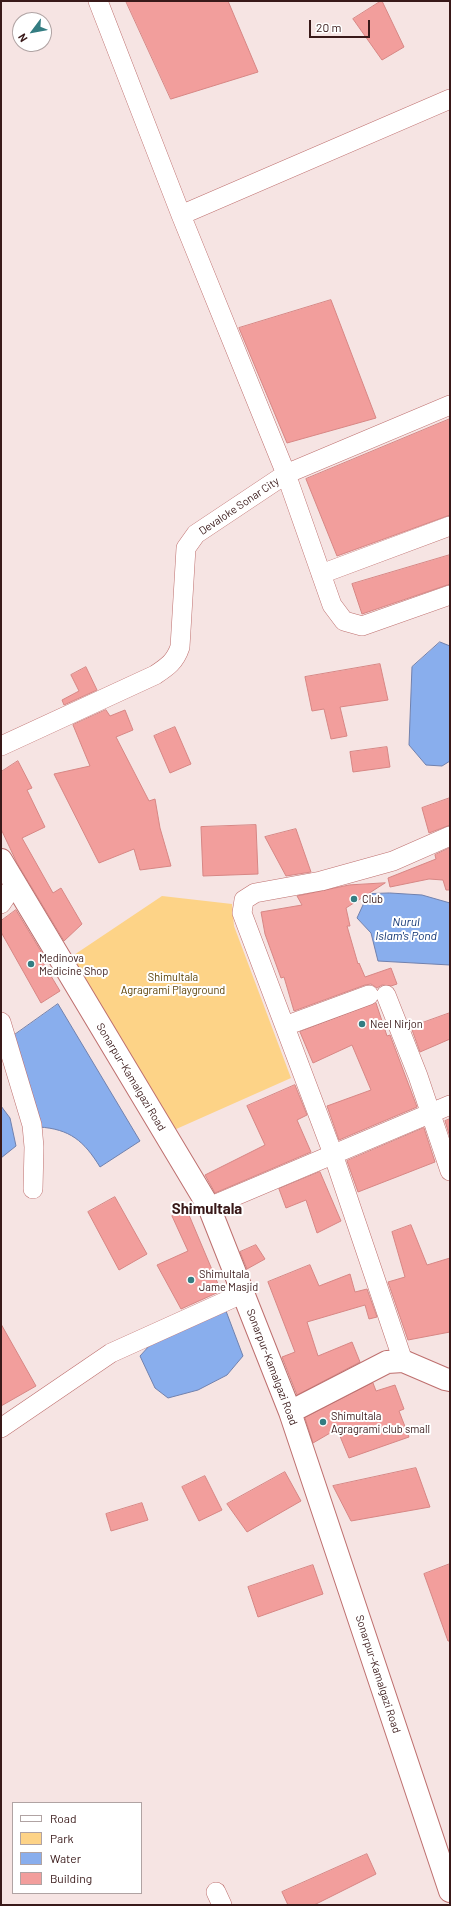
<!DOCTYPE html>
<html>
<head>
<meta charset="utf-8">
<style>
	body { margin:0 }
	#map { position:relative; width:451px; height:1906px; overflow:hidden; background:#f6e4e3; font-family:Barlow,sans-serif }
	canvas { display:block }
	.frame { position:absolute; inset:0; border:2px solid #391919; pointer-events:none }
	.legend { position:absolute; left:12px; top:1802px; width:130px; height:92px; box-sizing:border-box; background:#fff; border:1px solid #b0a3a3; margin:0; padding:5px 7px; list-style:none; font-size:12px; color:#391919 }
	.legend li { display:flex; align-items:center; gap:8px; height:20px }
	.legend b { width:20px; border:1px solid #b0a3a3 }
	.north { position:absolute; left:12px; top:12px; width:40px; height:40px; box-sizing:border-box; background:#fff; border:1px solid #b0a3a3; border-radius:50%; rotate:238deg; font-size:11px; font-weight:700; line-height:16px; text-align:center; color:#391919 }
	.north::after { content:''; display:block; margin:auto; width:14px; height:18px; background:#347d82; clip-path:polygon(50% 0,100% 100%,50% 72%,0 100%) }
	.scale { position:absolute; left:309px; top:20px; width:61px; height:18px; box-sizing:border-box; border:2px solid #391919; border-top:0; padding-left:5px; font-size:12px; line-height:14px; white-space:nowrap; color:#391919; -webkit-text-stroke:3px #fff; paint-order:stroke }
</style>
</head>
<body>
<div id="map">
<canvas width="451" height="1906"></canvas>
<div class="frame"></div>
<ul class="legend">
<li><b style="height:5px;background:#fff"></b>Road</li>
<li><b style="height:11px;background:#fdd387"></b>Park</li>
<li><b style="height:11px;background:#89aeed"></b>Water</li>
<li><b style="height:11px;background:#f29e9c"></b>Building</li>
</ul>
<div class="north">N</div>
<div class="scale">20 m</div>
</div>
<script>
const context = document.querySelector('canvas').getContext('2d');
context.lineJoin = 'round';
function fill(path, color) {
  context.fillStyle = color;
  context.fill(path, 'evenodd');
}
function stroke(path, color, width, dash) {
  context.strokeStyle = color;
  context.lineWidth = width;
  context.lineCap = dash ? 'butt' : 'round';
  context.setLineDash(dash || []);
  context.stroke(path);
}
function drawText(font, color, halo, rows, align = 'center') {
  context.font = font + ' Barlow,sans-serif';
  context.lineWidth = 4;
  context.setLineDash([]);
  context.textBaseline = 'middle';
  context.strokeStyle = halo;
  context.fillStyle = color;
  for (const [text, x, y, turn = 0] of rows) {
    context.save();
    context.translate(x, y);
    context.rotate((+turn || 0) * Math.PI / 180);
    context.textAlign = isNaN(turn) ? turn : align;
    if (halo) context.strokeText(text, 0, 0);
    context.fillText(text, 0, 0);
    context.restore();
  }
}
const green = new Path2D(`
	M 162,896 L 232,904 L 234,926 L 291,1078 L 174,1130 L 68,959 Z`);
const water = new Path2D(`
	M 440,642 L 450,646 L 450,761 L 442,766 L 426,765 L 409,745 L 412,667 Z
	M 390,893 L 422,895 L 450,903 L 450,965 L 378,961 L 371,933 L 357,918 L 368,894 Z
	M 58,1004 L 140,1141 L 100,1167 C 84,1141 70,1129 39,1127 L 13,1036 Z
	M 1,1106 L 10,1118 L 16,1146 L 1,1158 Z
	M 226,1311 L 243,1356 L 227,1375 L 198,1390 L 168,1398 L 155,1388 L 140,1356 L 150,1345 Z`);
const building = new Path2D(`
	M 126,1 L 228,1 L 258,72 L 171,99 Z
	M 381,1 L 382,1 L 404,47 L 382,60 L 353,19 Z
	M 331,300 L 376,418 L 287,443 L 239,328 Z
	M 450,419 L 450,515 L 337,556 L 306,479 Z
	M 450,555 L 450,584 L 362,614 L 352,584 Z
	M 380,664 L 388,700 L 340,707 L 347,736 L 331,739 L 324,709 L 312,711 L 305,677 Z
	M 86,667 L 97,690 L 64,705 L 62,700 L 79,691 L 71,675 Z
	M 106,710 L 110,716 L 125,710 L 133,730 L 116,737 L 149,801 L 155,799 L 160,828 L 171,866 L 140,870 L 134,849 L 99,863 L 54,774 L 90,766 L 73,725 Z
	M 175,727 L 191,764 L 170,773 L 154,736 Z
	M 387,747 L 390,767 L 353,772 L 350,752 Z
	M 18,761 L 32,788 L 27,790 L 45,827 L 22,838 L 53,893 L 61,888 L 82,924 L 64,941 L 17,863 L 1,829 L 1,772 Z
	M 450,798 L 450,825 L 429,833 L 422,808 Z
	M 256,825 L 258,874 L 203,876 L 201,827 Z
	M 296,829 L 311,872 L 286,876 L 265,837 Z
	M 450,848 L 450,890 L 446,890 L 443,880 L 429,879 L 390,887 L 388,878 L 436,859 L 435,855 Z
	M 385,883 L 346,908 L 350,926 L 347,926 L 358,964 L 359,963 L 365,977 L 391,968 L 397,984 L 391,986 L 382,985 L 377,988 L 371,984 L 365,985 L 294,1011 L 284,977 L 281,978 L 265,934 L 261,912 L 302,905 L 297,896 L 349,885 Z
	M 16,910 L 45,958 L 42,961 L 60,991 L 41,1003 L 1,932 L 1,921 Z
	M 376,1003 L 387,1036 L 390,1035 L 417,1107 L 339,1140 L 327,1106 L 371,1090 L 352,1045 L 313,1063 L 300,1032 Z
	M 450,1013 L 450,1039 L 420,1052 L 411,1027 Z
	M 295,1085 L 307,1115 L 297,1120 L 311,1152 L 215,1193 L 205,1175 L 265,1145 L 247,1106 Z
	M 450,1119 L 450,1137 L 445,1121 Z
	M 424,1128 L 435,1162 L 358,1192 L 347,1161 Z
	M 320,1172 L 341,1221 L 317,1233 L 306,1200 L 286,1208 L 279,1189 Z
	M 115,1197 L 147,1254 L 119,1270 L 88,1212 Z
	M 186,1208 L 221,1291 L 181,1309 L 157,1265 L 188,1251 L 172,1216 Z
	M 411,1225 L 427,1265 L 450,1258 L 450,1332 L 408,1340 L 388,1282 L 405,1277 L 392,1232 Z
	M 256,1245 L 265,1259 L 247,1269 L 240,1252 Z
	M 310,1265 L 319,1286 L 350,1274 L 355,1292 L 367,1289 L 377,1317 L 369,1319 L 365,1305 L 307,1322 L 318,1356 L 352,1342 L 360,1362 L 297,1395 L 282,1357 L 295,1352 L 268,1282 Z
	M 1,1324 L 36,1386 L 1,1406 Z
	M 373,1383 L 376,1391 L 395,1385 L 404,1409 L 399,1411 L 409,1437 L 349,1458 L 337,1429 L 313,1443 L 305,1418 Z
	M 416,1468 L 430,1507 L 351,1521 L 333,1486 Z
	M 285,1472 L 301,1501 L 247,1532 L 227,1504 Z
	M 205,1476 L 222,1510 L 199,1521 L 182,1487 Z
	M 142,1503 L 148,1520 L 111,1531 L 106,1514 Z
	M 450,1564 L 450,1641 L 448,1641 L 424,1574 Z
	M 313,1565 L 323,1594 L 258,1617 L 248,1587 Z
	M 367,1854 L 376,1874 L 314,1905 L 288,1905 L 282,1892 Z`);
const street = new Path2D(`
	M 98,1 L 181,215 L 286,474 L 450,405
	M 181,215 L 450,99
	M 321,574 L 450,526
	M 1,746 L 155,675 C 167,667 175,662 180,647 L 186,548 L 196,534 L 286,474 L 332,605 L 344,621 L 362,626 L 450,595
	M 1,904 L 15,883
	M 386,995 L 418,1076 L 450,1171
	M 1,1022 L 32,1125 L 34,1147 L 33,1189
	M 285,1026 L 369,995
	M 209,1207 L 450,1105
	M 403,1361 L 333,1154 L 242,913 L 244,900 L 255,893 L 321,881 L 393,861 L 450,836
	M 1,1428 L 111,1353 L 244,1293
	M 216,1892 L 222,1905`);
const secondary = new Path2D(`
	M 1,860 L 209,1207 L 290,1412 L 450,1891
	M 290,1412 L 387,1362 L 403,1361 L 445,1379 L 450,1380`);
const markers = [
	[354,899,4,"#347d82"],
	[31,964,4,"#347d82"],
	[362,1024,4,"#347d82"],
	[191,1280,4,"#347d82"],
	[323,1422,4,"#347d82"]
];
const streetNames = [
	["Devaloke Sonar City",239,506,-34],
	["Sonarpur-Kamalgazi Road",131,1077,59],
	["Sonarpur-Kamalgazi Road",272,1367,69],
	["Sonarpur-Kamalgazi Road",378,1674,72]
];
const poiNames = [
	["Club",362,899],
	["Medinova",39,958],
	["Medicine Shop",39,971],
	["Neel Nirjon",370,1024],
	["Shimultala",199,1274],
	["Jame Masjid",199,1287],
	["Shimultala",331,1416],
	["Agragrami club small",331,1429]
];
const parkNames = [
	["Shimultala",173,977],
	["Agragrami Playground",173,990]
];
const waterNames = [
	["Nurul",406,922],
	["Islam's Pond",406,936]
];
const districtNames = [
	["Shimultala",207,1209]
];
fill(green, '#fdd387');
fill(water, '#89aeed');
stroke(water, '#7181ad', 1);
fill(building, '#f29e9c');
stroke(building, '#d78684', 1);
stroke(street, '#be6f6e', 20);
stroke(secondary, '#be6f6e', 24);
stroke(street, '#fff', 19);
stroke(secondary, '#fff', 22);
for (const [x, y, r, color] of markers) {
  const dot = new Path2D();
  dot.arc(x, y, r, 0, 2 * Math.PI);
  context.fillStyle = color;
  context.fill(dot);
  stroke(dot, '#fff', 1.5);
}
drawText('11px', '#391919', '#fff', streetNames);
drawText('11px', '#391919', '#fff', poiNames, 'left');
drawText('11px', '#573d00', '#fff', parkNames);
drawText('italic 12px', '#0f3373', '#fff', waterNames);
drawText('bold 15px', '#391919', '#fff', districtNames);
</script>
</body>
</html>
